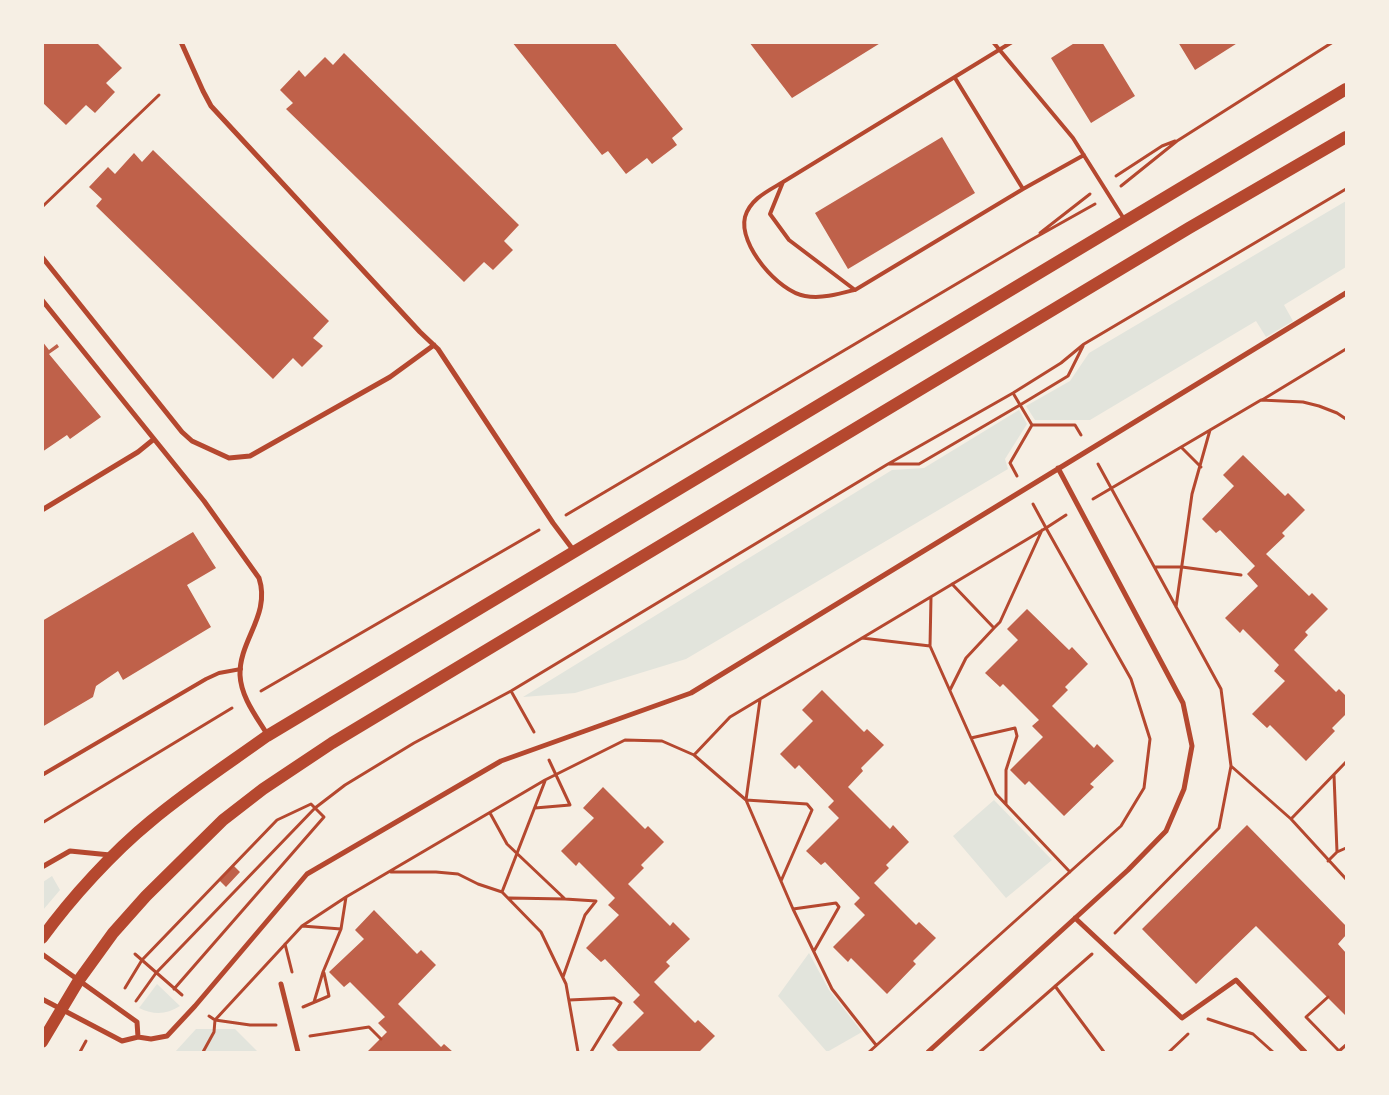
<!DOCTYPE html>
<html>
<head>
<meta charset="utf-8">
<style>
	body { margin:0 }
	#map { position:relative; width:1389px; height:1095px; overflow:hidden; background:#f6efe4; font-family:Quicksand,sans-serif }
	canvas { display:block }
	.frame { position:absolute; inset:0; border:44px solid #f6efe4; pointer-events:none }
</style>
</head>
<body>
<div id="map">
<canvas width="1389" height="1095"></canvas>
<div class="frame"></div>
</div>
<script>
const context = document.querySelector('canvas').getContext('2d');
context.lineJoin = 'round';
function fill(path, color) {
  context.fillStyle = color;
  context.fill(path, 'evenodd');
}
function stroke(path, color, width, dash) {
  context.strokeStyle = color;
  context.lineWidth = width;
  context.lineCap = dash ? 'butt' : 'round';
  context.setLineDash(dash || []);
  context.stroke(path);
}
const green = new Path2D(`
	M 1346,201 L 1346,267 L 1284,305 L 1293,321 L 1266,337 L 1256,321 L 1090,420 L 1035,420 L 1026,406 L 1070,381 L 1089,353 Z
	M 1019,410 L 1027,424 L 1005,459 L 1008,469 L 686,659 L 575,693 L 523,697 L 892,470 L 924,468 Z
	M 994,800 L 1052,860 L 1006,898 L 953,836 Z
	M 52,876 L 60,890 L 43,910 L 43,882 Z
	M 809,953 L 829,990 L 862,1032 L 827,1052 L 778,996 Z
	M 157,984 L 180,1006 C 166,1015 154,1015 139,1008 Z
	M 196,1029 L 235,1029 L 258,1052 L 175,1052 Z`);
const building = new Path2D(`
	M 42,42 L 96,42 L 122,68 L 106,83 L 115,92 L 95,113 L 86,105 L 66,125 L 42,102 Z
	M 512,42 L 614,42 L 683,129 L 672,138 L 677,145 L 652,164 L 647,158 L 626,174 L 608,151 L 602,155 Z
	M 749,42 L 882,42 L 792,98 Z
	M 1076,42 L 1102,42 L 1135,96 L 1091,123 L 1051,58 Z
	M 1178,42 L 1239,42 L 1195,70 Z
	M 344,53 L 519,225 L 504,241 L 513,250 L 493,270 L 484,262 L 464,282 L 286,109 L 293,103 L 280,90 L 299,70 L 305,77 L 325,57 L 333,65 Z
	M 942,137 L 975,193 L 848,269 L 815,213 Z
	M 153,150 L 329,321 L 313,338 L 323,346 L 302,367 L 293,358 L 273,379 L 96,206 L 102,199 L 89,187 L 108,167 L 115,174 L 134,153 L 142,162 Z
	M 42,341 L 49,350 L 57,344 L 59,347 L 49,354 L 101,417 L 70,439 L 67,435 L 42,452 Z
	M 1243,455 L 1285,496 L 1288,493 L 1305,510 L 1282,533 L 1285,536 L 1266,554 L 1309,596 L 1312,593 L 1328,609 L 1305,632 L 1308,635 L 1294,650 L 1336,692 L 1339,689 L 1346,696 L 1346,714 L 1332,728 L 1335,731 L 1306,761 L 1270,725 L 1267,728 L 1252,714 L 1285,681 L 1274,671 L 1279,665 L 1243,629 L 1240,633 L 1225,618 L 1258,586 L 1247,574 L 1255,566 L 1220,530 L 1216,533 L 1202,519 L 1234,486 L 1223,475 Z
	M 193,532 L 216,568 L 187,585 L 211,627 L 123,680 L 118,671 L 96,686 L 93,697 L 42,727 L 42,621 Z
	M 1027,609 L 1069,650 L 1072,647 L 1088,664 L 1065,687 L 1068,690 L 1052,706 L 1094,748 L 1097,744 L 1114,761 L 1090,784 L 1094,787 L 1064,816 L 1029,781 L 1025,785 L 1010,770 L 1043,737 L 1032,726 L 1039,720 L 1003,684 L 1000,687 L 985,673 L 1018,640 L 1007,629 Z
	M 822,690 L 864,732 L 867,729 L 884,745 L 861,768 L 863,771 L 848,787 L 890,829 L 893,825 L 909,842 L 886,865 L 889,868 L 874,883 L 916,925 L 919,922 L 936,938 L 913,961 L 916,964 L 887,994 L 851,958 L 848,962 L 833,947 L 865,915 L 854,904 L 860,898 L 825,862 L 821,865 L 806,851 L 839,818 L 828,807 L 834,801 L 799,765 L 795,769 L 780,754 L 813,721 L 802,710 Z
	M 603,787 L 645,829 L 648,826 L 664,842 L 641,865 L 644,868 L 628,884 L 670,926 L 673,922 L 690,939 L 666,962 L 670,966 L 654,982 L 695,1023 L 698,1020 L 715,1036 L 699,1052 L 619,1052 L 612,1045 L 644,1013 L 633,1002 L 640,995 L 605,959 L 601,962 L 586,948 L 619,915 L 608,905 L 615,898 L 579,862 L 576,866 L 561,851 L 594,818 L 583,808 Z
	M 1247,825 L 1346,926 L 1346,935 L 1338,944 L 1346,953 L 1346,1016 L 1256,926 L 1196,984 L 1142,929 Z
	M 233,865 L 240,872 L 226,887 L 219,880 Z
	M 374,910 L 417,954 L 421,950 L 436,965 L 398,1004 L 441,1047 L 444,1044 L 453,1052 L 367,1052 L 387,1032 L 378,1023 L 385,1017 L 350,982 L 344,987 L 329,972 L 364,939 L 355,930 Z`);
const path = new Path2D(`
	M 1116,176 L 1162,146 L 1175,141
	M 1121,186 L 1177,141 L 1333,42
	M 42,207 L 159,95
	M 1040,233 L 1090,194
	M 1013,393 L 1032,425 L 1010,463 L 1017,476
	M 1262,400 L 1346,349
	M 1032,425 L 1075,425 L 1081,435
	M 1181,447 L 1201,467
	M 889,464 L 919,464 L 1020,405 L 1068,376 L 1083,346
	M 1098,464 L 1221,689 L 1231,766 L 1291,819 L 1346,879
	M 1093,499 L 1261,400 L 1303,402 L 1319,406 L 1337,413 L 1346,419
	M 1033,504 L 1046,528 L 1066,515
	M 566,515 L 1029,241 L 1095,204
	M 1155,567 L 1182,567 L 1241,575
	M 1176,607 L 1192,494 L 1210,430
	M 994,628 L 1000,622 L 1042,530
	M 862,638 L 930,646 L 996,794 L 1070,872
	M 930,646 L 931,597
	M 950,690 L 966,658 L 994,628 L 952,584
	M 261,691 L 539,530
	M 511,691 L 534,732
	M 760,700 L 746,800 L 807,804 L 812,810 L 781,881
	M 971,738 L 1015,728 L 1017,736 L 1006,770 L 1006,804
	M 694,755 L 730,717 L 1046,528 L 1131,679 L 1150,739 L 1144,788 L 1121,826 L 869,1052
	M 535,808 L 570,805 L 549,760
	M 490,813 L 507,844 L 565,899 L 596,901 L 585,915 L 563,977
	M 1291,819 L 1346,762
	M 42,823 L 232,708
	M 1337,852 L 1346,848
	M 1328,861 L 1337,852 L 1334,775
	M 391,872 L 436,872 L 458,874 L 478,884 L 502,892 L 541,932 L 566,984 L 578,1052
	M 502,892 L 545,781
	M 509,898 L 565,899
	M 793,909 L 836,903 L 839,907 L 814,951
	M 302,926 L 341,929
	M 1115,933 L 1219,828 L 1231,766
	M 285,944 L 292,972
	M 135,954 L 182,995
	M 1055,986 L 1104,1052
	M 125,988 L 142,960 L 277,820 L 311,804 L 324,817 L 174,989
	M 1328,997 L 1306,1017 L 1339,1051
	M 569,1000 L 614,998 L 621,1003 L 591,1052
	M 136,1001 L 156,973 L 315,808 L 345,785 L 414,743 L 511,691 L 888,464 L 1013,393 L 1061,363 L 1084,344 L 1346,189
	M 314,1002 L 323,972 L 341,929 L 346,897
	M 303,1007 L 329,996 L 324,973
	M 209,1016 L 215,1020 L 302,926 L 346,897 L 545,780 L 625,740 L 662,741 L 694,755 L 746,800 L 793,909 L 832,989 L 876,1045
	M 1208,1019 L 1253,1034 L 1273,1052
	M 310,1036 L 369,1027 L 381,1039
	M 80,1052 L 86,1041
	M 203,1052 L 214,1032 L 215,1020 L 250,1025 L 276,1025
	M 980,1052 L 1092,954
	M 1169,1052 L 1188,1034
	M 1338,1052 L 1346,1045`);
const service = new Path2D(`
	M 993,42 L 1073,138 L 1124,219
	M 1012,42 L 783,182 L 770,214 L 789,240 L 855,290 L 1023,189 L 1084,155
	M 955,78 L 1023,189
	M 783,182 C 768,191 750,199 745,217 C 738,245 779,292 805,296 C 822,299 839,294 854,290
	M 42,775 L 206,679 L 219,673 L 241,669`);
const minor = new Path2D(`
	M 181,42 L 203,91 L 211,106 L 420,332 L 438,349 L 553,523 L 574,551
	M 42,257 L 182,432 L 192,441 L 229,458 L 250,456 L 390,377 L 434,345
	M 42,300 L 204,501 L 259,578 C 271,615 239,640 240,675 C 241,697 256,716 267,734
	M 42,510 L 138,452 L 154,439
	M 42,867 L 70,851 L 110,855
	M 1075,918 L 1182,1018 L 1236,980 L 1305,1052
	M 42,954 L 137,1022 L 138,1037
	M 281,984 L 298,1052
	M 42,999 L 122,1041 L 138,1037 L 151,1039 L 167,1036 L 195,1006 L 307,874 L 501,761 L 691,693 L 1346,293
	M 928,1052 L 1128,870 L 1166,831 L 1184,789 L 1192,746 L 1183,703 L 1058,468`);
const primary = new Path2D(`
	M 42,938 C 71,898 113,852 151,821 C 188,790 228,764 267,736 L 1346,89
	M 42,1042 L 79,980 L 113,933 L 146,896 L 223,820 L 263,789 L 332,743 L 1189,228 L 1346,137`);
fill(green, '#e2e4dc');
fill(building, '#bf614a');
stroke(path, '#b5482f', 3);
stroke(service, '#b5482f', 4);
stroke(minor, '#b5482f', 5);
stroke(primary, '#b5482f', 12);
</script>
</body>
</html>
